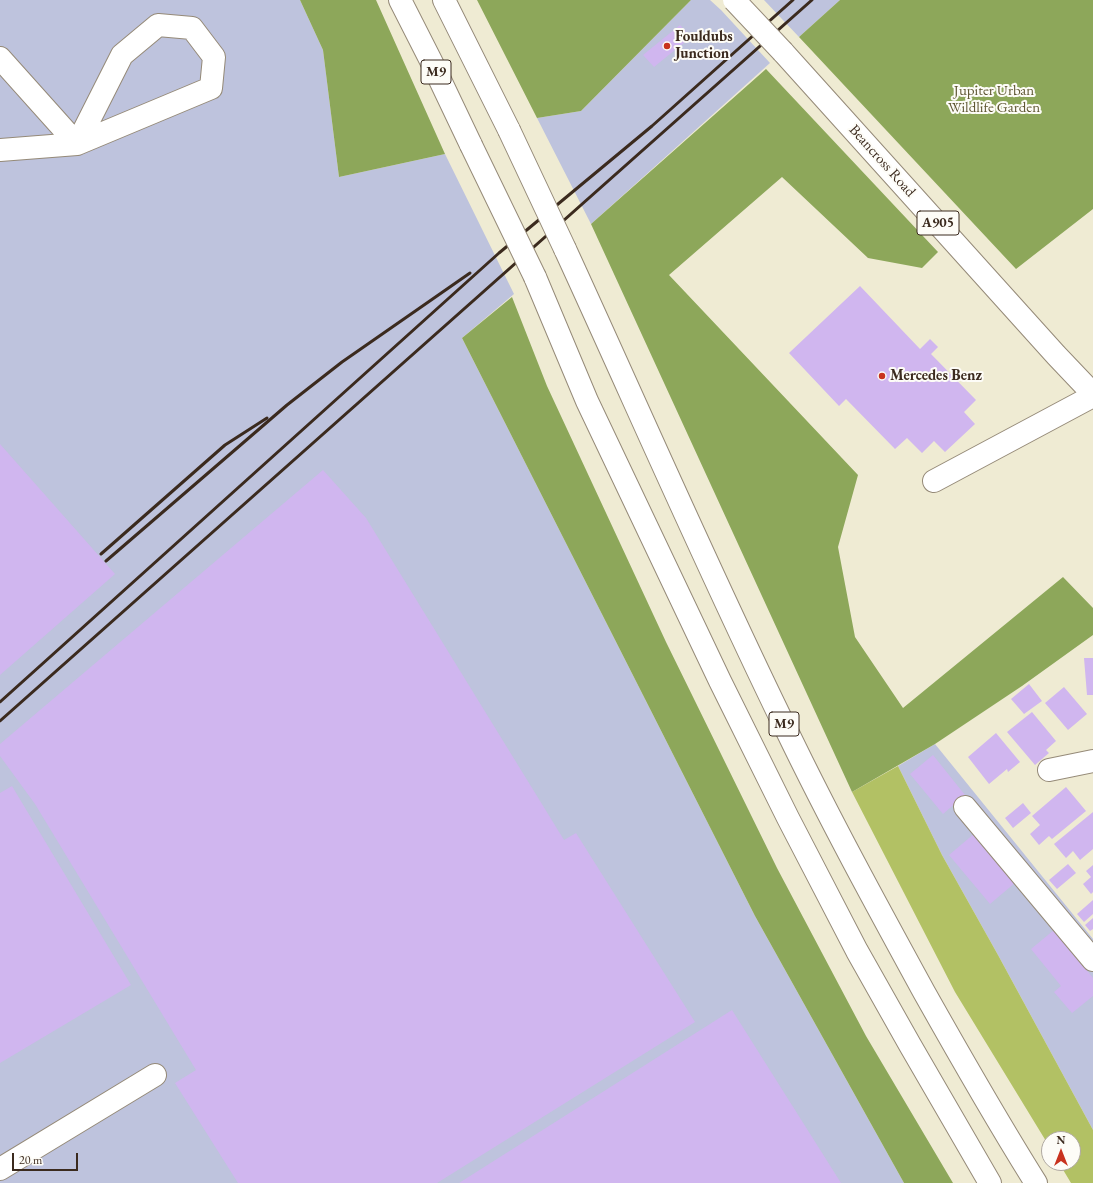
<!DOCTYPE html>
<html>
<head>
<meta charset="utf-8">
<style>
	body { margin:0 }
	#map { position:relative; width:1093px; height:1183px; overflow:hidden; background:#efebd3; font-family:"EB Garamond",serif }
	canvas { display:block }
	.north { position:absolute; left:1041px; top:1131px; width:40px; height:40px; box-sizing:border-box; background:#fdfcf7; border:1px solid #afa8a0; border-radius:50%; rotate:0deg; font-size:11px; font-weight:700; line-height:16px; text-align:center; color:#3b2a1e }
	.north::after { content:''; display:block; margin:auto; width:14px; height:18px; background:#c8321e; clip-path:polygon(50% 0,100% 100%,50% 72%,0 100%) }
	.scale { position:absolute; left:12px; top:1153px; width:66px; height:18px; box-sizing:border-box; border:2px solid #3b2a1e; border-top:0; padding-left:5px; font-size:12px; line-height:14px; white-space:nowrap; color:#3b2a1e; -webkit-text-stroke:3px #fdfcf7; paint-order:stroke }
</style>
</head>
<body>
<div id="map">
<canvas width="1093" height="1183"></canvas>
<div class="north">N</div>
<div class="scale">20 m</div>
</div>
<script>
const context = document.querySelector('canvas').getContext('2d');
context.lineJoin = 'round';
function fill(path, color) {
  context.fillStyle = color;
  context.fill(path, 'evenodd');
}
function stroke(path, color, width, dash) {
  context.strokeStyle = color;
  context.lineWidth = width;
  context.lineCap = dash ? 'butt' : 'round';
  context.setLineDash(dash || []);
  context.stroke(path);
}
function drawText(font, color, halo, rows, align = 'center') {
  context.font = font + ' "EB Garamond",serif';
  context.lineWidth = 4;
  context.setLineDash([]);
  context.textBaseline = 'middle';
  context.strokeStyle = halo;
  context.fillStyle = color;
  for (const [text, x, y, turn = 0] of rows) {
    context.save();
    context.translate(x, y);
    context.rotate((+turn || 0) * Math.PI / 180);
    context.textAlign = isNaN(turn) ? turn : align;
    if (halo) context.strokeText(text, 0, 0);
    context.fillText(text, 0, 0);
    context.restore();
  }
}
const industrial = new Path2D(`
	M 0,0 L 300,0 L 323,50 L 339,177 L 445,154 L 514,294 L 462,338 L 755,916 L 904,1183 L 0,1183 Z
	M 691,0 L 710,0 L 721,10 L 770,63 L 591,224 L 537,118 L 581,111 Z
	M 764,0 L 840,0 L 799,37 Z
	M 935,744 L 1093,939 L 1093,1130 L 998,955 L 942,855 L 898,766 Z`);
const green = new Path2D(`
	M 898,766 L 942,855 L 998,955 L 1093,1130 L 1093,1183 L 1071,1183 L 1059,1163 L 1073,1163 L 1073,1139 L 1049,1139 L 1049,1146 L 955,992 L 852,792 Z`);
const forest = new Path2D(`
	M 300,0 L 376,0 L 445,154 L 339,177 L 323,50 Z
	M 477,0 L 691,0 L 581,111 L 537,118 Z
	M 840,0 L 1093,0 L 1093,209 L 1016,269 L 799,37 Z
	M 766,69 L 938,252 L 922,268 L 868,258 L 782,177 L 669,275 L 858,475 L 838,547 L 855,637 L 903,708 L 1063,577 L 1093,608 L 1093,635 L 1022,686 L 935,744 L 852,792 L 591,224 Z
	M 512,297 L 547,386 L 666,642 L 777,868 L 866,1036 L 953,1183 L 904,1183 L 755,916 L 462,338 Z`);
const building = new Path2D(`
	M 680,25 L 691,37 L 654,67 L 643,55 Z
	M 860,286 L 920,349 L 930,339 L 938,347 L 931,354 L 976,400 L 964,412 L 975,424 L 945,452 L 934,441 L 922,453 L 907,438 L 895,449 L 846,399 L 839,406 L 789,353 Z
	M 0,444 L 115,574 L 0,675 Z
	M 323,470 L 366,518 L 564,840 L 576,833 L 695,1022 L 437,1183 L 238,1183 L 175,1083 L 196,1070 L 35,804 L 0,756 L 0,744 Z
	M 1084,658 L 1093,658 L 1093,695 L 1087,695 Z
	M 1029,684 L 1042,701 L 1024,714 L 1011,699 Z
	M 1064,687 L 1087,714 L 1068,730 L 1045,703 Z
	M 1032,712 L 1056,741 L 1046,750 L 1049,753 L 1035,765 L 1007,732 Z
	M 996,733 L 1020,762 L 1008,772 L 1007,769 L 989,784 L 968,757 Z
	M 933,755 L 965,795 L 943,814 L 910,774 Z
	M 12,786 L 131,985 L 0,1063 L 0,793 Z
	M 1066,787 L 1086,811 L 1052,839 L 1049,836 L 1039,845 L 1030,834 L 1040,825 L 1032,816 Z
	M 1023,803 L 1031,813 L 1013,828 L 1005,818 Z
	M 1093,812 L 1093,849 L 1080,860 L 1073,851 L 1066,858 L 1054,844 Z
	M 975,833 L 1016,882 L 990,904 L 949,855 Z
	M 1068,864 L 1076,873 L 1057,889 L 1049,880 Z
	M 1093,865 L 1093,892 L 1091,894 L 1083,884 L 1091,877 L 1086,871 Z
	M 1093,900 L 1093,914 L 1084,922 L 1077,914 Z
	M 1093,918 L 1093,929 L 1090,931 L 1085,925 Z
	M 1054,930 L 1093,978 L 1093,996 L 1072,1013 L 1054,992 L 1061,986 L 1031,949 Z
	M 732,1010 L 841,1183 L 459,1183 Z`);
const minor = new Path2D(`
	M 0,58 L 77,144
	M 0,150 L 77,144 L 211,88 L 214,57 L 192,28 L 158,25 L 122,55 L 77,144
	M 934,481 L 1093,396
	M 1049,770 L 1093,761
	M 965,807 L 1093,960
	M 0,1169 L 155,1075`);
const major = new Path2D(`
	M 783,52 L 1056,355 L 1093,394`);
const highway = new Path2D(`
	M 400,0 L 431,61 L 471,145
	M 444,0 L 509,130
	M 565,249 C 639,410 709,572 787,731 C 830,820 877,906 924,992 C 960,1056 997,1121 1036,1183
	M 535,277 L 587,401 L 720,681 L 788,818 L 857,951 L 910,1045 L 990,1183`);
const rail = new Path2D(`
	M 101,554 L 225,445 L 267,418
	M 106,561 L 287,405 L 342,362 L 470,273
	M 0,702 L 499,253 L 652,126 L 793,0
	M 0,721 L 812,0`);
const majorBridge = new Path2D(`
	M 734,0 L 783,52`);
const highwayBridge = new Path2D(`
	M 509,130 L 565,249
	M 471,145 L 535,277`);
const markers = [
	[667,46,4,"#c8321e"],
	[882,376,4,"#c8321e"]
];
const shields = [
	[436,72,30],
	[938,223,42],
	[784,724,30]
];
const shieldNames = [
	["M9",436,72],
	["A905",938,223],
	["M9",784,724]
];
const poiNames = [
	["Fouldubs",675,37],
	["Junction",675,54],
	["Mercedes Benz",890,376]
];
const parkNames = [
	["Jupiter Urban",994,91],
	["Wildlife Garden",994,108]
];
const streetNames = [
	["Beancross Road",882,161,48]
];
fill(industrial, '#bec3dd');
fill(green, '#b2c164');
fill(forest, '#8da75a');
fill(building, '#d0b6ef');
stroke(minor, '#958a78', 24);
stroke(major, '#958a78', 24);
stroke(highway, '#958a78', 24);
stroke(minor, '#fff', 22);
stroke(major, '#fff', 22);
stroke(highway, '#fff', 22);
stroke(rail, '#3b2a1e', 3);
stroke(majorBridge, '#958a78', 24, []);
stroke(highwayBridge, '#958a78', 24, []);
stroke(majorBridge, '#fff', 22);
stroke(highwayBridge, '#fff', 22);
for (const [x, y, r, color] of markers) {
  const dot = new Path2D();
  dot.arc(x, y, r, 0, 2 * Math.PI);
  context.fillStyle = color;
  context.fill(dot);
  stroke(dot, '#fdfcf7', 1.5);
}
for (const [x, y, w] of shields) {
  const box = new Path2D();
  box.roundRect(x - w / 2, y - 12, w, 24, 3);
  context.fillStyle = '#fdfcf7';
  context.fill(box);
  stroke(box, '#3b2a1e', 1);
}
drawText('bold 14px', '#3b2a1e', null, shieldNames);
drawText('bold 15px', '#3b2a1e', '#fdfcf7', poiNames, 'left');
drawText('15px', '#5f5733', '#fdfcf7', parkNames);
drawText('15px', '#3b2a1e', '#fdfcf7', streetNames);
</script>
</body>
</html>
